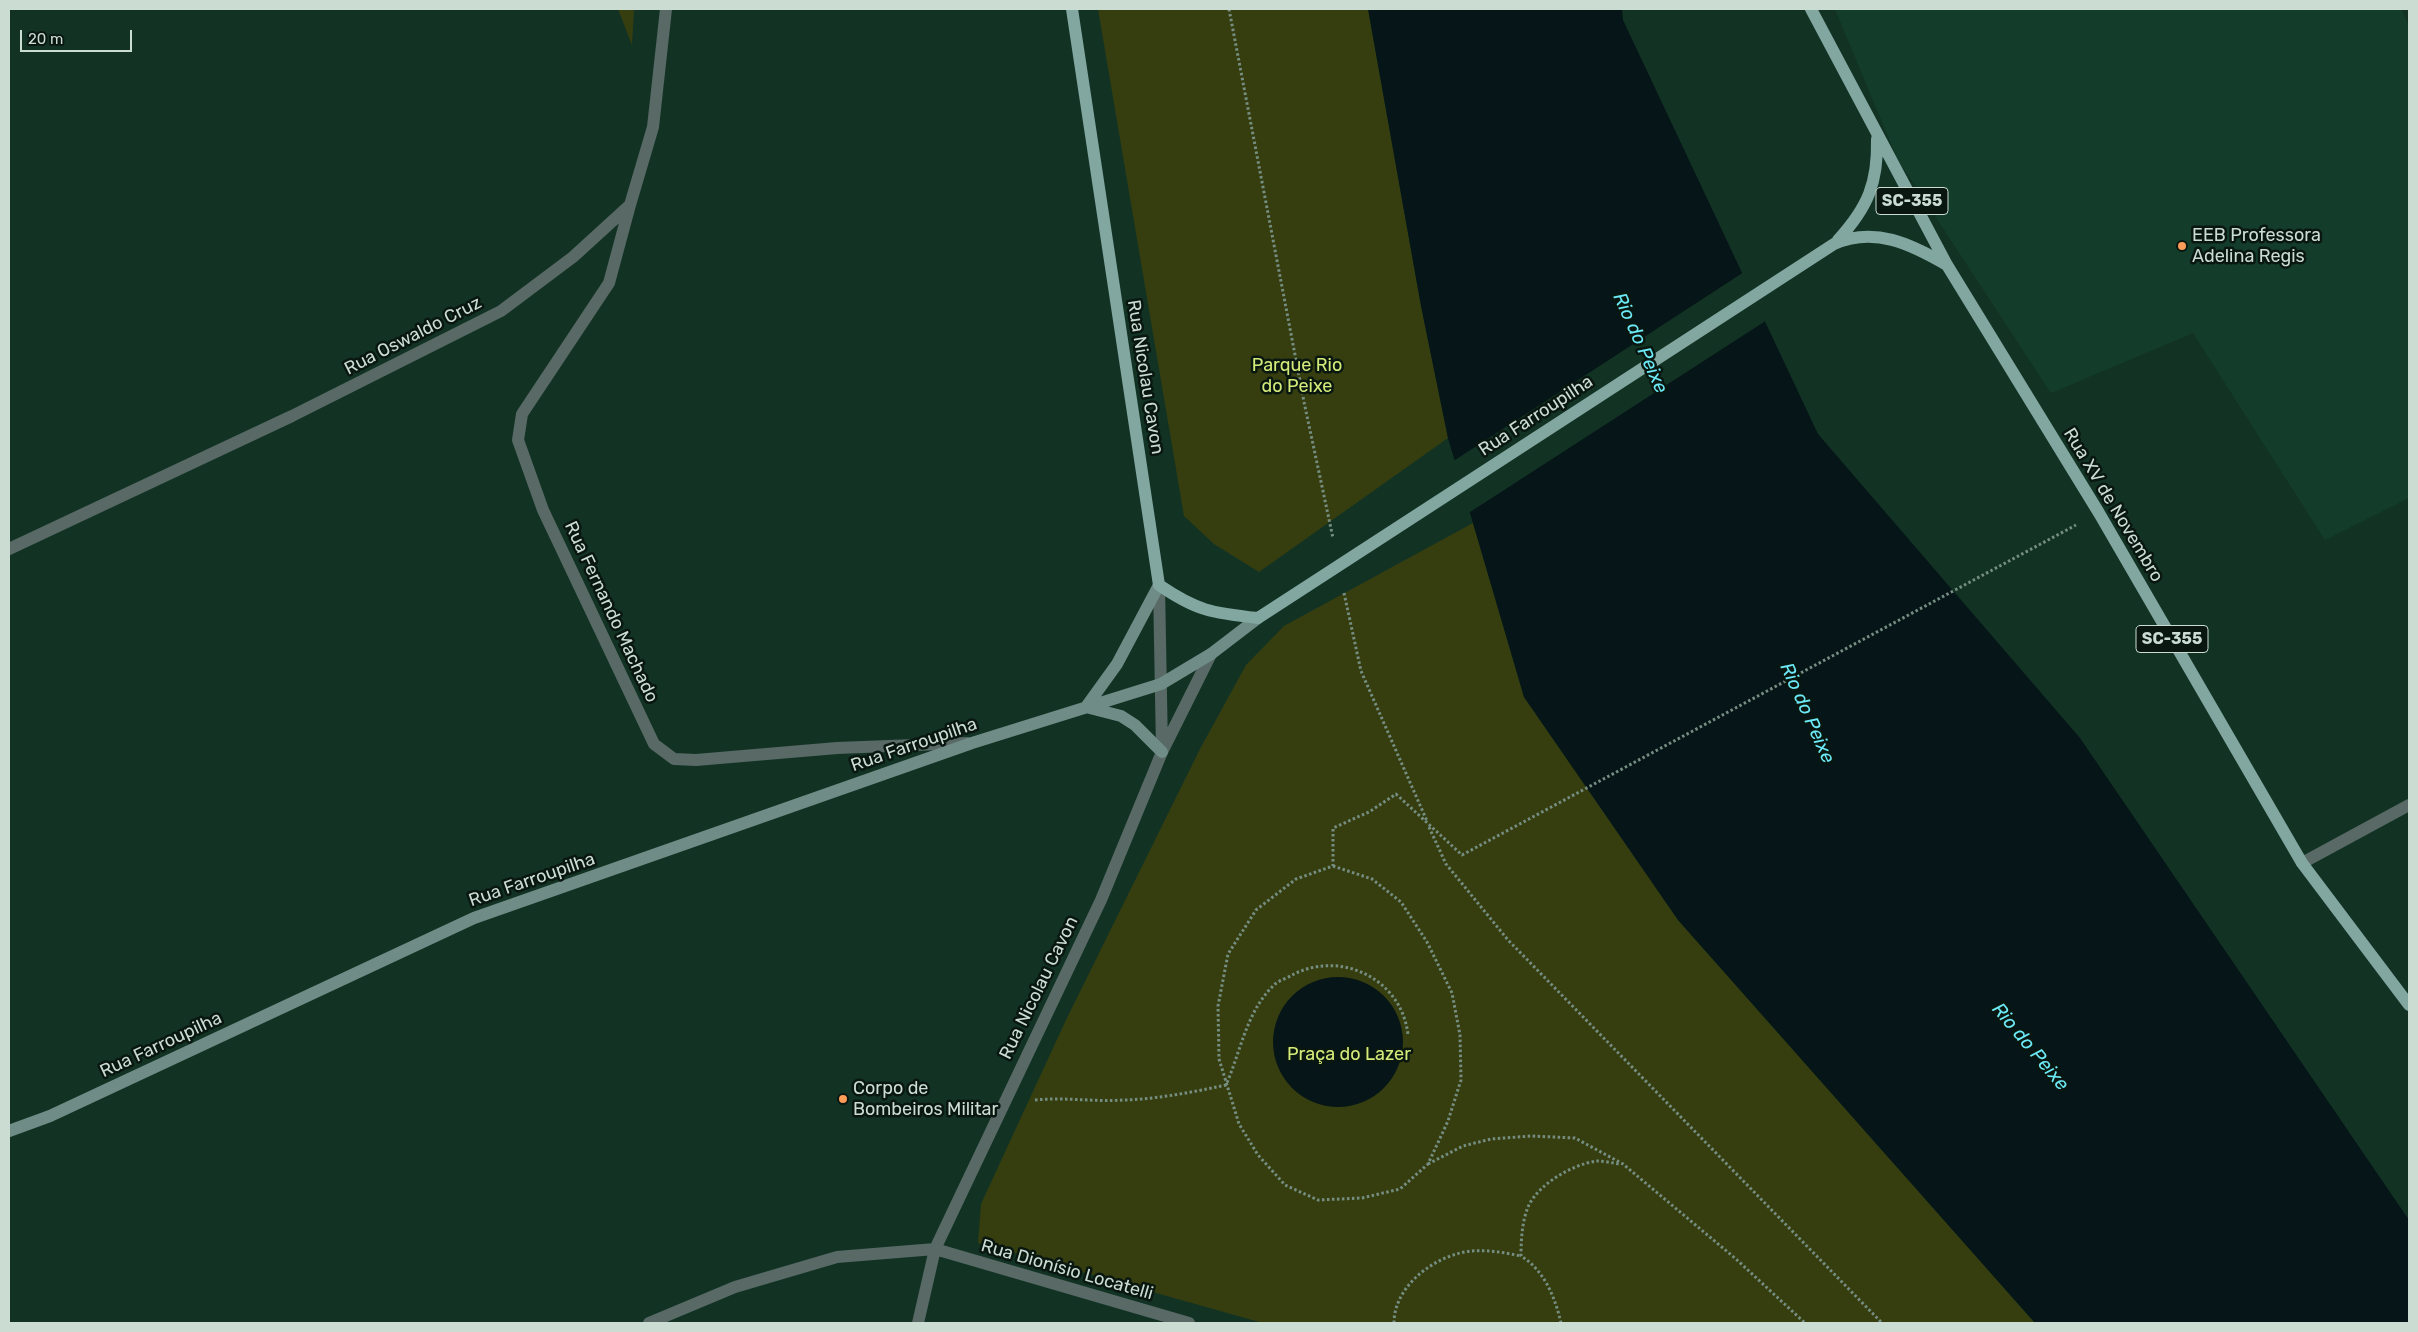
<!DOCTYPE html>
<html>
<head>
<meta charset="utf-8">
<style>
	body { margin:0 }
	#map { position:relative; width:2418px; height:1332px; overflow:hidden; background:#123324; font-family:Rubik,sans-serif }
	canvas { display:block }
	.frame { position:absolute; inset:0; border:10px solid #cbddd3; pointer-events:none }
	.scale { position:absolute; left:20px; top:30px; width:112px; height:22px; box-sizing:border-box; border:2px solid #cbddd3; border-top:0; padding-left:6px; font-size:15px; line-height:18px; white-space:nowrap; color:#cbddd3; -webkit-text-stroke:4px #091710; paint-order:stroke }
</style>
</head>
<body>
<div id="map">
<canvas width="2418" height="1332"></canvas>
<div class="frame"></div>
<div class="scale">20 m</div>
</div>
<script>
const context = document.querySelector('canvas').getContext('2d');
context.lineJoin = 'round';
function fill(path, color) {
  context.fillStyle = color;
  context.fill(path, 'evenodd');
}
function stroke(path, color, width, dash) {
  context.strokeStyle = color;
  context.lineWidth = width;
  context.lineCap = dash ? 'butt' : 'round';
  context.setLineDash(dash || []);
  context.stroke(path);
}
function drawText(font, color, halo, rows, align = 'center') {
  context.font = font + ' Rubik,sans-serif';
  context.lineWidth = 5;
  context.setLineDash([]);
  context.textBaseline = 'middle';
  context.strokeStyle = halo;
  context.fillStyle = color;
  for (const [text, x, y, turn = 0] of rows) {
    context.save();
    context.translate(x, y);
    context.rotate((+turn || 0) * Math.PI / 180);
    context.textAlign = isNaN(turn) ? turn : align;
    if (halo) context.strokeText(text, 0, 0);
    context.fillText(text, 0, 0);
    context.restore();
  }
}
const built = new Path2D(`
	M 1835,9 L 2401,9 L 2409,26 L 2409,498 L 2325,540 L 2193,333 L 2051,393 L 1897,158 Z`);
const green = new Path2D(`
	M 618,9 L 634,9 L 632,45 Z
	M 1098,9 L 1368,9 L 1421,306 L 1448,438 L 1259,572 L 1214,544 L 1184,516 Z
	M 1473,523 L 1524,697 L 1678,920 L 2035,1323 L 1263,1323 L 978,1243 L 981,1204 L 1066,1020 L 1200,749 L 1246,665 L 1284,626 Z`);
const water = new Path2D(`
	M 1368,9 L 1622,9 L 1623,20 L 1818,434 L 2080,738 L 2409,1220 L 2409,1323 L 2035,1323 L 1678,920 L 1524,697 L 1448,438 L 1421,306 Z
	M1273 1042a65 65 0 1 1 130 0a65 65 0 1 1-130 0Z`);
const pier = new Path2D(`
	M 1744,272 L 1767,320 L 1467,514 L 1452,462 Z`);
const path = new Path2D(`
	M 1229,9 L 1304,402 L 1333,538
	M 1344,593 L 1361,671 L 1427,821
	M 1429,827 L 1446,864 L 1508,940 L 1882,1323
	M 1333,866 L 1372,879 L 1401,902 L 1427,942 L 1452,993 L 1460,1035 L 1461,1080 L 1448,1121 L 1428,1164 L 1400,1189 L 1362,1198 L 1318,1200 L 1285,1185 L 1258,1155 L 1239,1124 L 1219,1059 L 1218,1006 L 1228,954 L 1256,910 L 1296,879 L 1333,866 L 1333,828 L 1369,812 L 1396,794 L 1462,855 L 2076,525
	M 1035,1100 C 1065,1097 1094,1102 1124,1100 C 1158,1099 1193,1092 1226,1085 C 1241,1051 1246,1012 1274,985 C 1279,980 1288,978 1294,974 C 1343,950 1402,980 1408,1035
	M 1428,1164 L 1463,1146 L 1491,1139 L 1531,1136 L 1575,1138 L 1623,1164 L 1736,1259 L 1805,1323
	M 1394,1323 C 1394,1289 1428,1261 1460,1253 C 1479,1248 1502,1252 1521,1256
	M 1561,1323 C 1555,1297 1544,1270 1521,1256 C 1521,1240 1522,1222 1528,1207 C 1538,1184 1573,1164 1597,1161 C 1604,1161 1612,1163 1620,1164`);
const street = new Path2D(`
	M 630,205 L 609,283 L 522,414 L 518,440 L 543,510 L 654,744 L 674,759 L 696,760 L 837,748 L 967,743
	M 9,549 L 292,416 L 501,311 L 573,257 L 630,205 L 653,127 L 666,9
	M 1159,585 L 1162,750
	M 2302,863 L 2409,805
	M 649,1323 L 735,1287 L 837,1257 L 935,1249 L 1189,1323
	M 918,1323 L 935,1249 L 1101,900 L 1162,752 L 1211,654`);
const secondary = new Path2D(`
	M 1086,707 L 1117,664 L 1159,585
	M 1086,707 L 1121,716 L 1135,725 L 1162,752
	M 9,1131 L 50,1116 L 474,918 L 972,743 L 1161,684 L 1211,654 L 1258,618`);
const primary = new Path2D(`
	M 1072,9 L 1159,585 C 1197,611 1212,613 1258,618 L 1834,244 C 1874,226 1911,244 1947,265
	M 1811,9 L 1947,265 L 2099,513 L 2302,863 L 2409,1005
	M 1838,240 C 1868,207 1878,183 1877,139`);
const markers = [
	[2182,246,5,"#fe9c58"],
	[843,1099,5,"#fe9c58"]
];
const shields = [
	[1912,201,72],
	[2172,639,72]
];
const shieldNames = [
	["SC-355",1912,201],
	["SC-355",2172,639]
];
const poiNames = [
	["EEB Professora",2192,236],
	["Adelina Regis",2192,257],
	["Corpo de",853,1089],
	["Bombeiros Militar",853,1110]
];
const streetNames = [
	["Rua Oswaldo Cruz",413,336,-27],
	["Rua Nicolau Cavon",1145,377,81],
	["Rua Farroupilha",1536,416,-33],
	["Rua XV de Novembro",2113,505,59],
	["Rua Fernando Machado",611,612,65],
	["Rua Farroupilha",914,745,-19],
	["Rua Farroupilha",532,880,-19],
	["Rua Nicolau Cavon",1039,988,-64],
	["Rua Farroupilha",161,1045,-25],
	["Rua Dionísio Locatelli",1067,1270,16]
];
const parkNames = [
	["Parque Rio",1297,366],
	["do Peixe",1297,387],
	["Praça do Lazer",1349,1055]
];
const waterNames = [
	["Rio do Peixe",1640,343,66],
	["Rio do Peixe",1807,713,66],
	["Rio do Peixe",2030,1047,50]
];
fill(built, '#133d2a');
fill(green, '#363e10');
fill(water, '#061517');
fill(pier, '#123324');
stroke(path, '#758e81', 3, [2.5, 2.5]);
stroke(street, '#586966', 12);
stroke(secondary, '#708c87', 12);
stroke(primary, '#82a6a0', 12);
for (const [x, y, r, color] of markers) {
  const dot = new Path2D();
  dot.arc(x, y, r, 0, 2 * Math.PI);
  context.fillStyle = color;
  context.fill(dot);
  stroke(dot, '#091710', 2);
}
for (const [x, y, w] of shields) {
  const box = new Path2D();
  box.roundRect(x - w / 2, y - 13.5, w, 27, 4);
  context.fillStyle = '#091710';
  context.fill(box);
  stroke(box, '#cbddd3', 1);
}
drawText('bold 16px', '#cbddd3', null, shieldNames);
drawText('18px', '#cbddd3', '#091710', poiNames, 'left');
drawText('18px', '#cbddd3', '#091710', streetNames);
drawText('18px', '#d5eb79', '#091710', parkNames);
drawText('italic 19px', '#6ceaf7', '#091710', waterNames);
</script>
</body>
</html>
